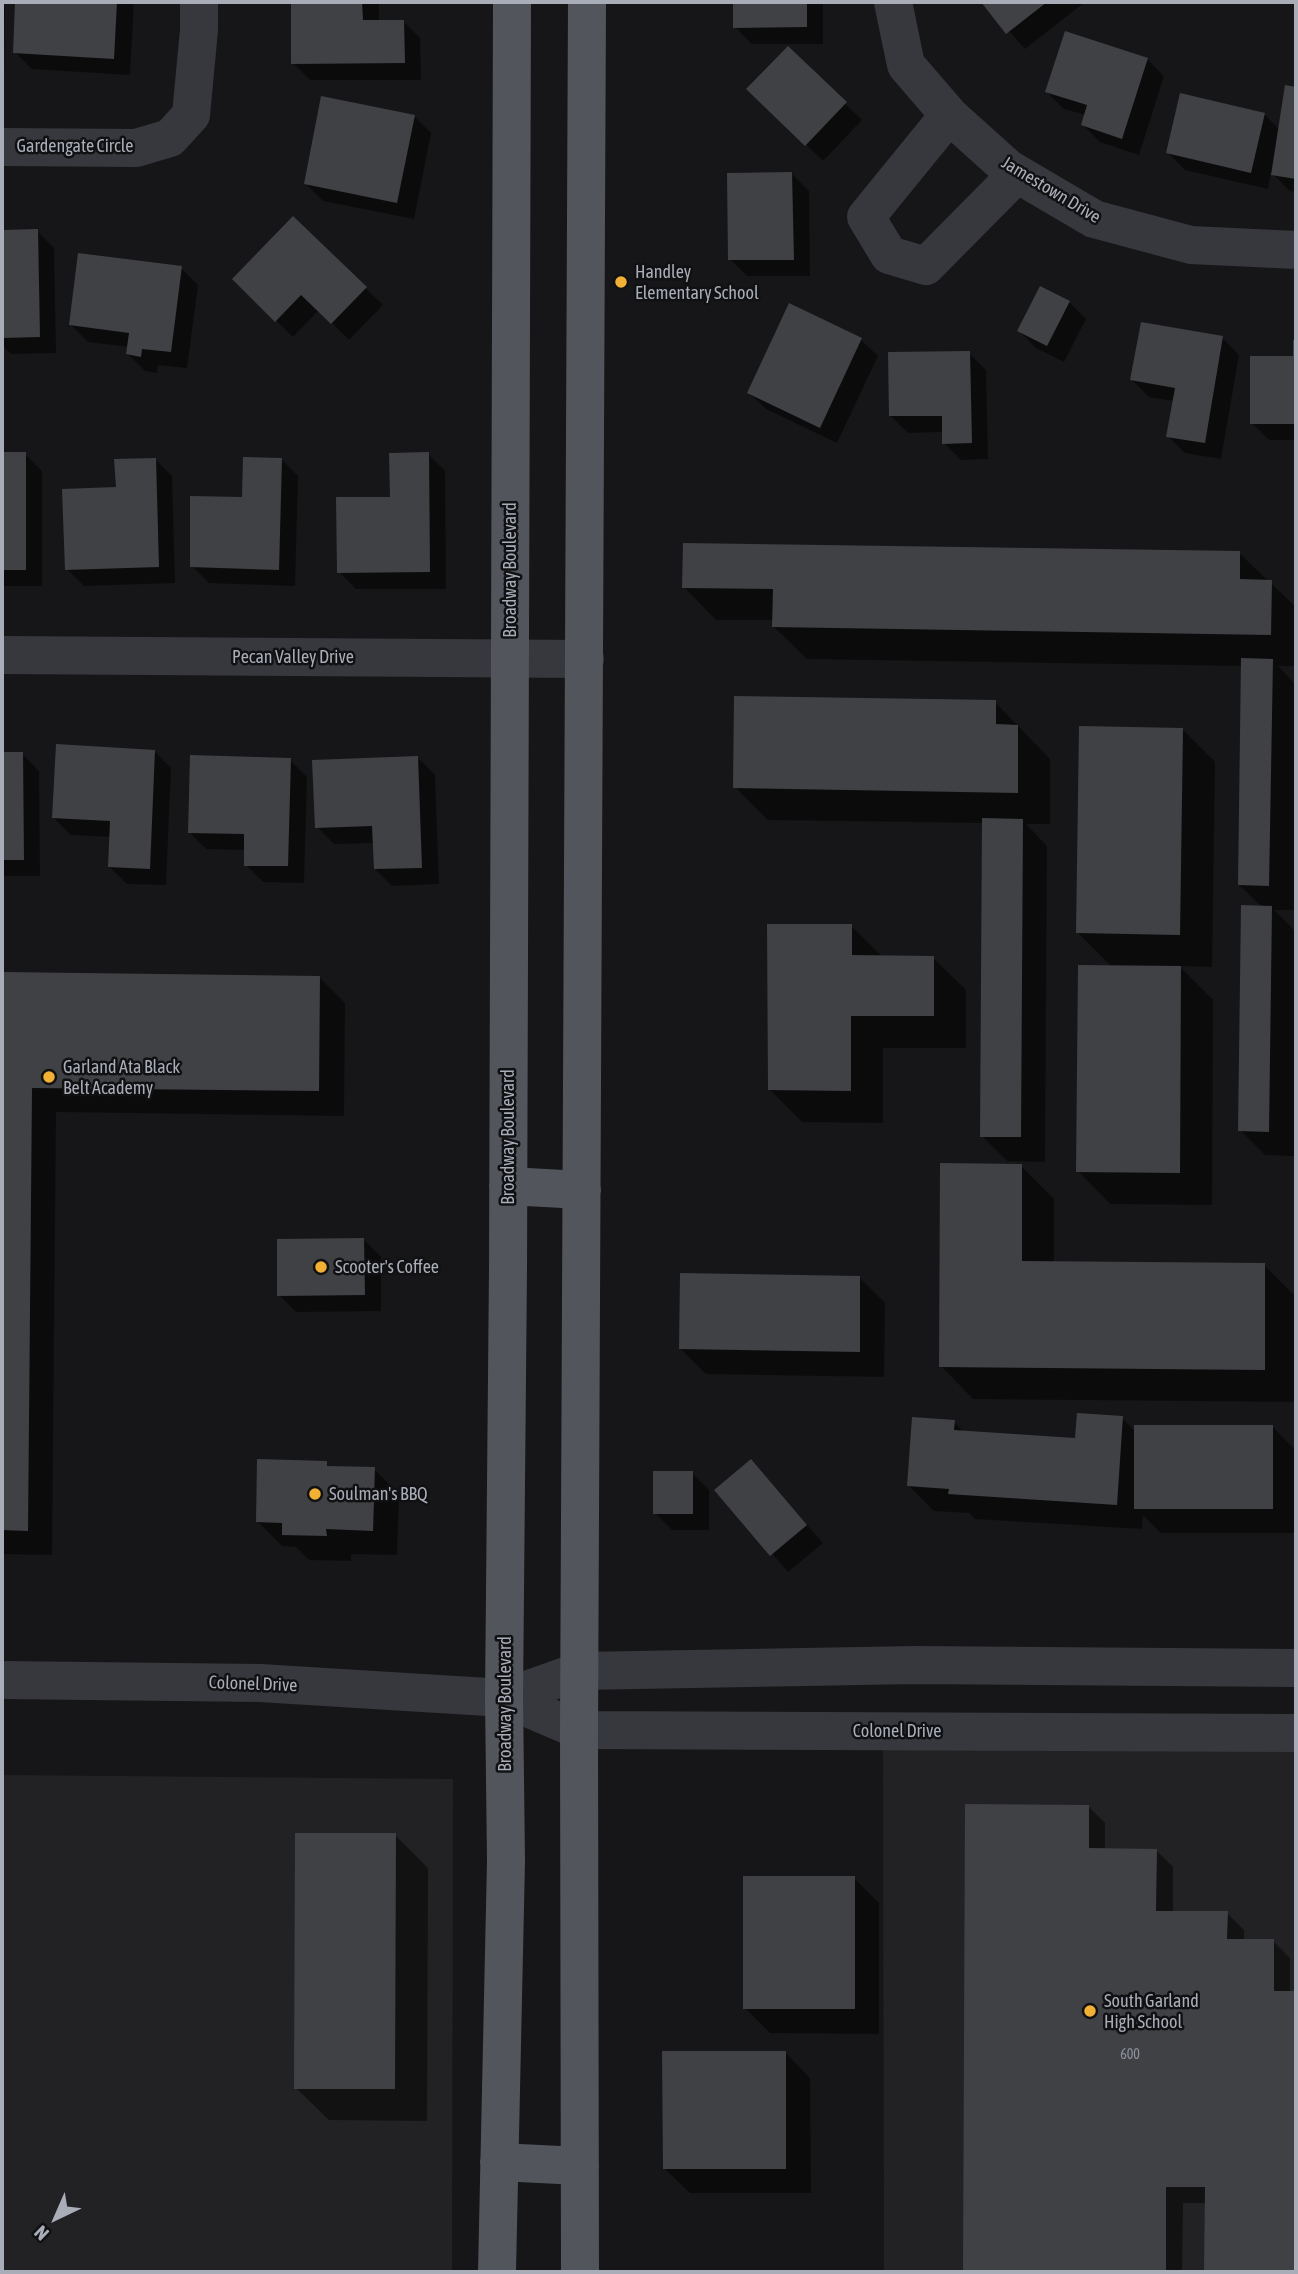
<!DOCTYPE html>
<html>
<head>
<meta charset="utf-8">
<style>
	body { margin:0 }
	#map { position:relative; width:1298px; height:2274px; overflow:hidden; background:#161618; font-family:"Asap Condensed",sans-serif }
	canvas { display:block }
	.frame { position:absolute; inset:0; border:4px solid #a8adb8; pointer-events:none }
	.north { position:absolute; left:21px; top:2183px; width:70px; height:70px; -webkit-text-stroke:5px #111113; paint-order:stroke; rotate:224deg; font-size:19px; font-weight:700; line-height:28px; text-align:center; color:#a8adb8 }
	.north::after { content:''; display:block; margin:auto; width:24px; height:32px; background:#a8adb8; clip-path:polygon(50% 0,100% 100%,50% 72%,0 100%) }
</style>
</head>
<body>
<div id="map">
<canvas width="1298" height="2274"></canvas>
<div class="frame"></div>
<div class="north">N</div>
</div>
<script>
const context = document.querySelector('canvas').getContext('2d');
context.lineJoin = 'round';
function fill(path, color) {
  context.fillStyle = color;
  context.fill(path, 'evenodd');
}
function stroke(path, color, width, dash) {
  context.strokeStyle = color;
  context.lineWidth = width;
  context.lineCap = dash ? 'butt' : 'round';
  context.setLineDash(dash || []);
  context.stroke(path);
}
function drawText(font, color, halo, rows, align = 'center') {
  context.font = font + ' "Asap Condensed",sans-serif';
  context.lineWidth = 5;
  context.setLineDash([]);
  context.textBaseline = 'middle';
  context.strokeStyle = halo;
  context.fillStyle = color;
  for (const [text, x, y, turn = 0] of rows) {
    context.save();
    context.translate(x, y);
    context.rotate((+turn || 0) * Math.PI / 180);
    context.textAlign = isNaN(turn) ? turn : align;
    if (halo) context.strokeText(text, 0, 0);
    context.fillText(text, 0, 0);
    context.restore();
  }
}
const built = new Path2D(`
	M 883,1750 L 1296,1750 L 1296,2272 L 884,2272 Z
	M 2,1775 L 453,1779 L 452,2272 L 2,2272 Z`);
const shadow = new Path2D(`
	M 17,2 L 134,2 L 130,75 L 32,69 L 15,52 Z
	M 293,2 L 379,2 L 379,21 L 403,21 L 420,38 L 421,80 L 310,80 L 293,63 Z
	M 735,2 L 823,2 L 823,44 L 752,44 L 735,27 Z
	M 983,2 L 1085,2 L 1025,49 Z
	M 2,4 L 5,7 L 4,73 L 2,73 Z
	M 788,48 L 862,120 L 823,161 L 749,89 Z
	M 1147,59 L 1164,76 L 1139,155 L 1100,142 L 1083,125 L 1086,115 L 1064,109 L 1047,92 Z
	M 1287,87 L 1296,89 L 1296,192 L 1290,191 L 1271,172 L 1268,189 L 1185,170 L 1168,153 L 1264,114 L 1280,130 Z
	M 414,116 L 431,133 L 414,219 L 323,201 L 306,184 Z
	M 792,174 L 809,191 L 810,276 L 747,276 L 730,259 Z
	M 293,218 L 383,305 L 349,340 L 319,310 L 293,337 L 234,279 Z
	M 2,231 L 37,231 L 54,248 L 56,353 L 11,354 L 2,345 Z
	M 181,268 L 198,285 L 187,368 L 158,365 L 157,373 L 145,371 L 128,354 L 129,347 L 88,342 L 71,325 Z
	M 1069,302 L 1086,319 L 1064,362 L 1036,348 L 1019,331 Z
	M 1222,338 L 1239,355 L 1221,459 L 1185,453 L 1168,436 L 1174,401 L 1149,397 L 1132,380 Z
	M 861,340 L 878,356 L 837,443 L 766,409 L 749,393 Z
	M 1294,342 L 1296,342 L 1296,440 L 1269,440 L 1252,423 L 1295,358 Z
	M 969,353 L 986,370 L 988,459 L 961,460 L 944,443 L 944,432 L 908,433 L 891,416 Z
	M 2,453 L 25,454 L 42,471 L 42,586 L 2,586 Z
	M 428,454 L 445,471 L 446,589 L 356,589 L 339,572 L 392,499 Z
	M 155,459 L 172,476 L 175,583 L 84,586 L 67,569 Z
	M 281,459 L 298,476 L 295,586 L 209,583 L 192,566 Z
	M 1239,553 L 1296,607 L 1296,666 L 1278,666 L 1296,685 L 1294,910 L 1274,910 L 1296,932 L 1294,1156 L 1265,1155 L 1240,1130 L 1262,907 L 1239,885 L 1242,666 L 807,659 L 774,627 L 774,620 L 716,620 L 684,587 Z
	M 995,702 L 1050,759 L 1050,824 L 1026,824 L 1047,846 L 1045,1162 L 1007,1161 L 982,1136 L 984,823 L 768,820 L 735,787 Z
	M 1182,729 L 1215,762 L 1212,967 L 1179,966 L 1213,1000 L 1212,1205 L 1110,1204 L 1078,1171 L 1112,967 L 1078,933 Z
	M 154,751 L 171,768 L 166,885 L 127,884 L 110,867 L 111,837 L 71,835 L 54,818 Z
	M 2,754 L 22,754 L 39,771 L 40,876 L 2,876 Z
	M 418,758 L 435,775 L 439,884 L 392,886 L 375,869 L 374,843 L 334,844 L 317,827 Z
	M 290,760 L 307,777 L 304,883 L 263,882 L 246,865 L 246,850 L 206,849 L 189,832 Z
	M 851,926 L 883,957 L 933,958 L 966,990 L 966,1048 L 883,1048 L 883,1123 L 802,1122 L 770,1090 Z
	M 2,974 L 320,978 L 345,1003 L 344,1116 L 56,1112 L 52,1555 L 2,1554 Z
	M 1021,1166 L 1054,1199 L 1054,1263 L 1264,1265 L 1296,1297 L 1296,1402 L 973,1399 L 941,1366 Z
	M 364,1240 L 381,1257 L 381,1311 L 296,1312 L 279,1295 Z
	M 860,1278 L 885,1303 L 884,1377 L 706,1374 L 681,1349 Z
	M 1122,1418 L 1136,1432 L 1273,1427 L 1296,1451 L 1296,1533 L 1161,1533 L 1143,1515 L 1142,1529 L 975,1519 L 969,1513 L 934,1511 L 909,1486 L 954,1422 L 965,1433 L 1077,1440 Z
	M 751,1461 L 823,1543 L 788,1572 L 717,1490 Z
	M 326,1463 L 330,1468 L 374,1469 L 399,1494 L 397,1555 L 351,1554 L 351,1561 L 309,1560 L 296,1547 L 282,1546 L 257,1521 Z
	M 692,1473 L 709,1490 L 709,1530 L 672,1530 L 655,1513 Z
	M 967,1805 L 1088,1806 L 1105,1823 L 1105,1850 L 1156,1850 L 1173,1867 L 1173,1913 L 1227,1913 L 1244,1930 L 1244,1941 L 1273,1941 L 1290,1958 L 1290,1992 L 1296,1992 L 1296,2272 L 1206,2272 L 1206,2203 L 1183,2203 L 1182,2272 L 965,2272 Z
	M 395,1835 L 428,1868 L 427,2121 L 329,2120 L 296,2088 Z
	M 854,1878 L 879,1903 L 879,2034 L 770,2033 L 745,2008 Z
	M 785,2052 L 810,2078 L 811,2193 L 690,2193 L 664,2168 Z`);
const building = new Path2D(`
	M 15,2 L 117,2 L 114,59 L 13,53 Z
	M 291,2 L 362,2 L 363,20 L 404,20 L 405,63 L 291,64 Z
	M 733,2 L 807,2 L 807,27 L 733,28 Z
	M 981,2 L 1047,2 L 1006,34 Z
	M 1065,31 L 1148,58 L 1122,139 L 1081,125 L 1087,105 L 1045,92 Z
	M 788,46 L 847,102 L 805,146 L 746,89 Z
	M 1285,85 L 1296,87 L 1296,179 L 1271,175 Z
	M 1180,93 L 1265,113 L 1251,173 L 1166,153 Z
	M 321,96 L 415,115 L 397,203 L 304,184 Z
	M 792,172 L 794,260 L 728,260 L 727,173 Z
	M 293,216 L 367,287 L 331,324 L 301,295 L 275,322 L 232,279 Z
	M 38,229 L 40,337 L 2,338 L 2,230 Z
	M 78,253 L 182,266 L 171,352 L 142,349 L 141,357 L 126,354 L 129,333 L 69,325 Z
	M 1040,286 L 1070,301 L 1047,346 L 1017,331 Z
	M 789,303 L 862,338 L 820,428 L 747,393 Z
	M 1141,322 L 1223,336 L 1205,443 L 1166,437 L 1175,388 L 1130,380 Z
	M 1293,340 L 1296,340 L 1296,424 L 1250,424 L 1250,356 L 1293,356 Z
	M 970,351 L 972,443 L 942,444 L 942,416 L 889,416 L 888,352 Z
	M 2,452 L 26,452 L 26,570 L 2,570 Z
	M 429,452 L 430,572 L 337,573 L 336,497 L 390,497 L 389,453 Z
	M 243,457 L 282,458 L 279,570 L 190,567 L 190,496 L 242,497 Z
	M 156,458 L 159,567 L 65,570 L 62,489 L 116,487 L 114,459 Z
	M 683,543 L 1240,551 L 1240,579 L 1272,580 L 1271,635 L 772,627 L 773,589 L 682,588 Z
	M 1241,658 L 1273,659 L 1269,886 L 1238,885 Z
	M 734,696 L 996,700 L 996,724 L 1018,725 L 1018,793 L 733,788 Z
	M 1079,726 L 1183,728 L 1180,935 L 1076,933 Z
	M 56,744 L 155,750 L 150,869 L 108,867 L 110,821 L 52,818 Z
	M 2,752 L 23,752 L 24,860 L 2,860 Z
	M 190,755 L 291,758 L 288,866 L 244,866 L 244,834 L 188,833 Z
	M 418,756 L 422,868 L 374,869 L 372,826 L 315,828 L 312,760 Z
	M 982,818 L 1023,819 L 1021,1137 L 980,1137 Z
	M 1241,905 L 1272,906 L 1269,1132 L 1238,1131 Z
	M 767,924 L 852,924 L 852,955 L 934,956 L 934,1016 L 851,1016 L 851,1091 L 768,1090 Z
	M 1078,965 L 1181,966 L 1180,1173 L 1076,1172 Z
	M 2,972 L 320,976 L 319,1091 L 32,1088 L 28,1531 L 2,1530 Z
	M 940,1163 L 1022,1164 L 1022,1261 L 1265,1263 L 1265,1370 L 939,1367 Z
	M 364,1238 L 365,1295 L 277,1296 L 277,1239 Z
	M 680,1273 L 860,1276 L 860,1352 L 679,1349 Z
	M 1077,1413 L 1123,1416 L 1117,1505 L 948,1494 L 949,1489 L 907,1486 L 912,1417 L 955,1420 L 954,1430 L 1075,1438 Z
	M 1134,1425 L 1273,1425 L 1273,1509 L 1134,1509 Z
	M 257,1459 L 327,1461 L 327,1466 L 375,1467 L 373,1531 L 326,1529 L 327,1536 L 282,1535 L 282,1523 L 256,1522 Z
	M 751,1459 L 807,1525 L 770,1556 L 714,1490 Z
	M 653,1471 L 693,1471 L 693,1514 L 653,1514 Z
	M 965,1804 L 1089,1805 L 1089,1848 L 1157,1849 L 1156,1911 L 1228,1911 L 1227,1939 L 1274,1939 L 1274,1991 L 1296,1991 L 1296,2272 L 1204,2272 L 1205,2187 L 1166,2187 L 1166,2272 L 963,2272 Z
	M 295,1833 L 396,1833 L 395,2089 L 294,2089 Z
	M 743,1876 L 855,1876 L 855,2009 L 743,2009 Z
	M 662,2051 L 786,2051 L 786,2169 L 663,2169 Z`);
const minor = new Path2D(`
	M 893,2 L 906,65 L 949,115 L 1009,169 L 1094,219 L 1191,245 L 1296,250
	M 949,115 L 866,217 L 889,255 L 926,266 L 1017,174
	M 2,147 L 136,148 L 170,138 L 191,115 L 199,30 L 199,2
	M 2,655 L 585,659`);
const tertiary = new Path2D(`
	M 2,1680 L 260,1683 L 504,1698 L 579,1730 L 1296,1733
	M 504,1698 L 580,1671 L 916,1665 L 1296,1668`);
const primary = new Path2D(`
	M 508,1186 L 582,1190
	M 499,2162 L 580,2166
	M 497,2272 L 506,1861 L 504,1698 L 508,1269 L 512,2
	M 580,2272 L 579,1730 L 587,2`);
const markers = [
	[621,282,7,"#f2b134"],
	[49,1077,7,"#f2b134"],
	[321,1267,7,"#f2b134"],
	[315,1494,7,"#f2b134"],
	[1090,2011,7,"#f2b134"]
];
const numberNames = [
	["600",1130,2055]
];
const streetNames = [
	["Gardengate Circle",75,146],
	["Jamestown Drive",1051,190,31],
	["Broadway Boulevard",510,570,-90],
	["Pecan Valley Drive",293,657],
	["Broadway Boulevard",508,1137,-90],
	["Colonel Drive",253,1684,2],
	["Broadway Boulevard",505,1704,-90],
	["Colonel Drive",897,1731]
];
const poiNames = [
	["Handley",635,272],
	["Elementary School",635,293],
	["Garland Ata Black",63,1067],
	["Belt Academy",63,1088],
	["Scooter's Coffee",335,1267],
	["Soulman's BBQ",329,1494],
	["South Garland",1104,2001],
	["High School",1104,2022]
];
fill(built, '#222225');
fill(shadow, '#0007');
fill(building, '#404145');
stroke(minor, '#37383d', 38);
stroke(tertiary, '#37383d', 38);
stroke(primary, '#53555c', 38);
for (const [x, y, r, color] of markers) {
  const dot = new Path2D();
  dot.arc(x, y, r, 0, 2 * Math.PI);
  context.fillStyle = color;
  context.fill(dot);
  stroke(dot, '#111113', 2.5);
}
drawText('14px', '#8e929b', null, numberNames);
drawText('18px', '#a8adb8', '#111113', streetNames);
drawText('18px', '#a8adb8', '#111113', poiNames, 'left');
</script>
</body>
</html>
